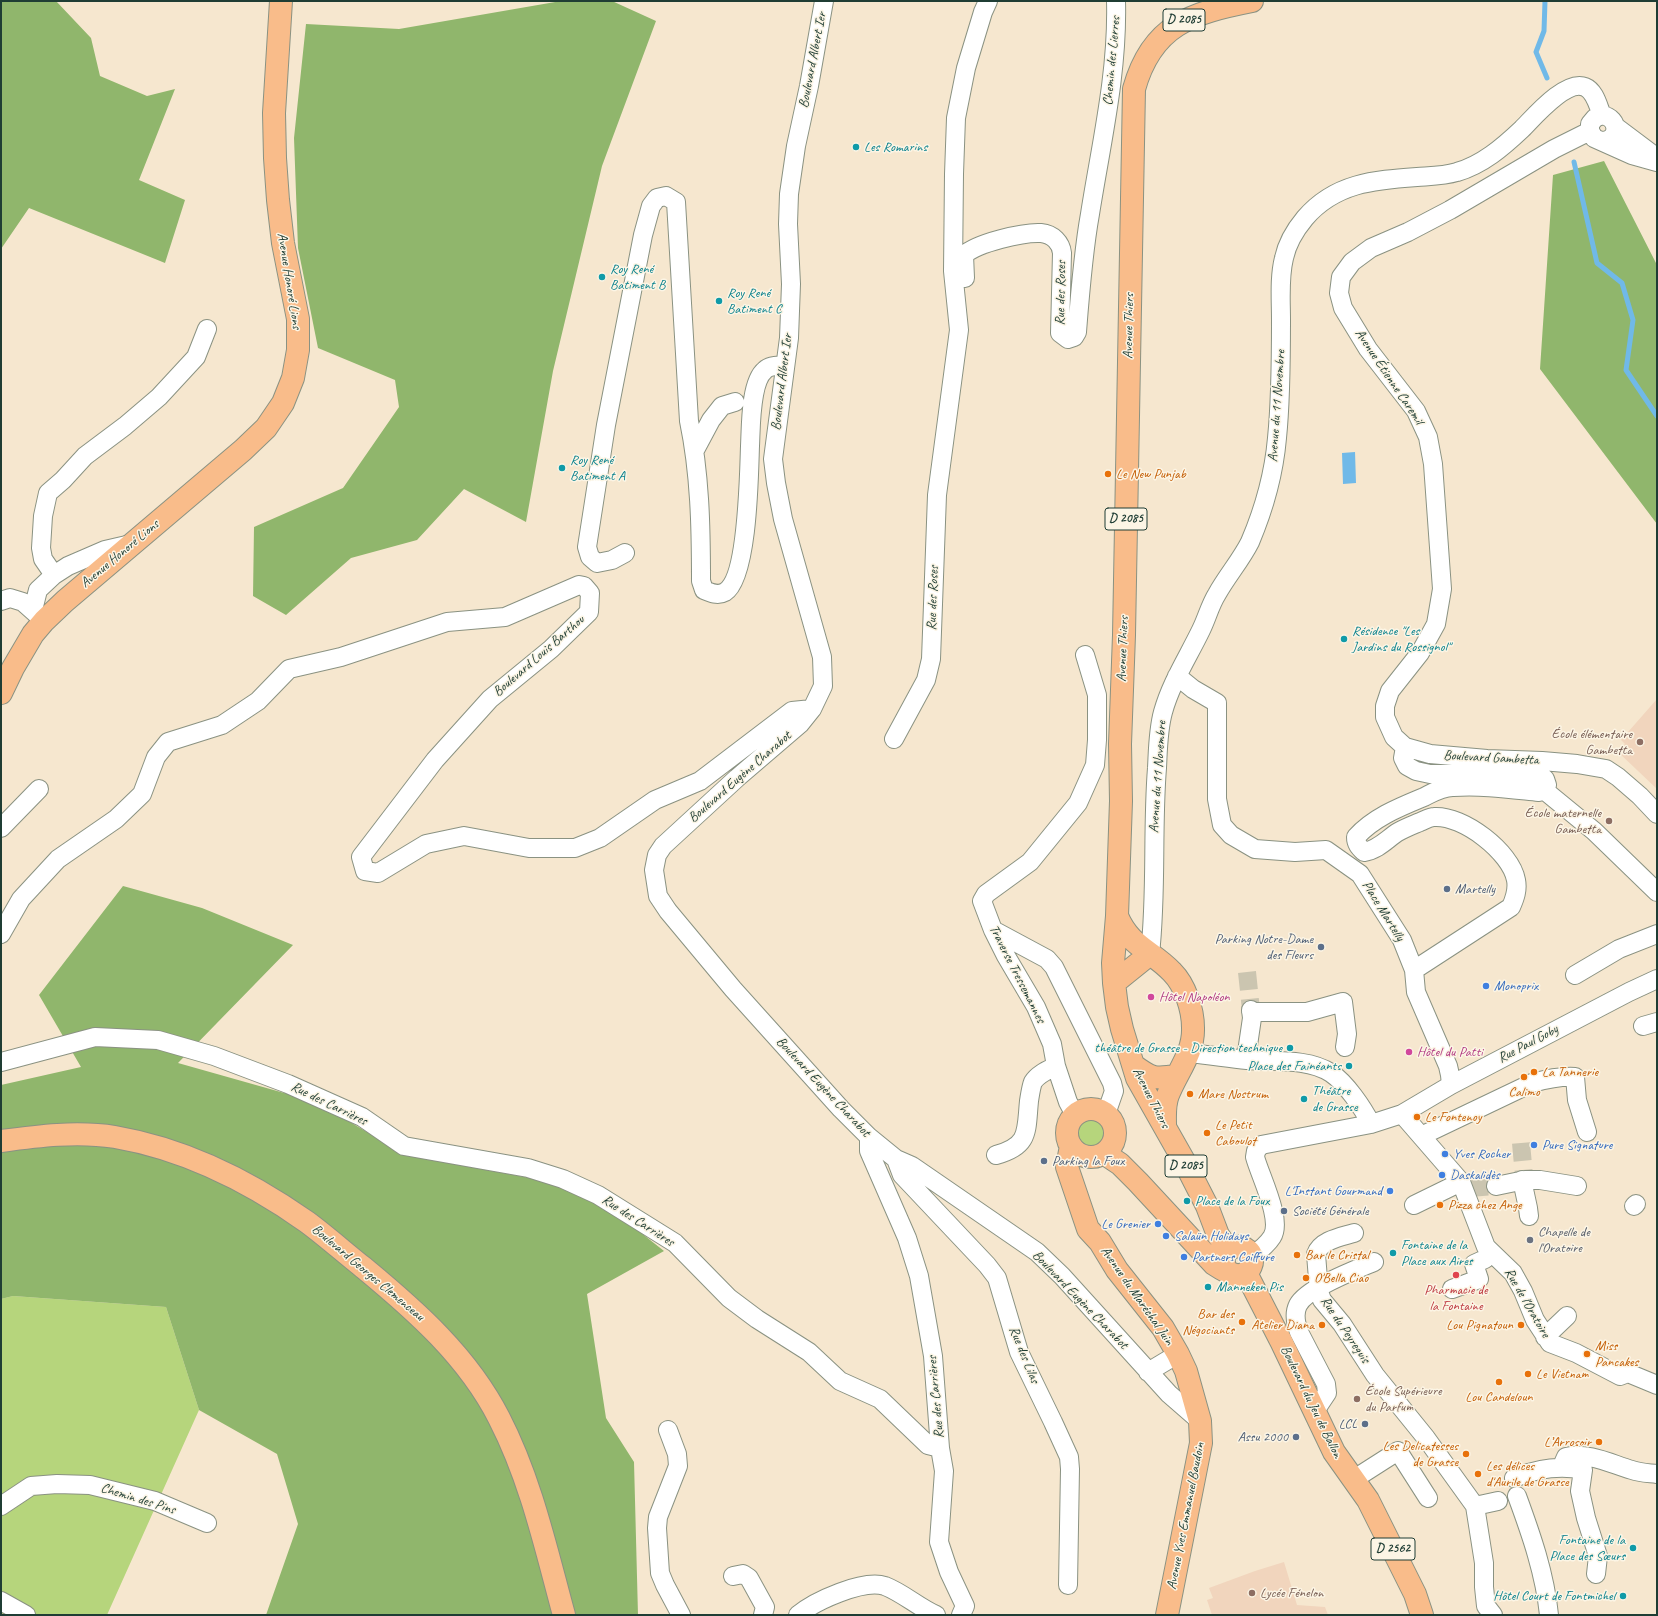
<!DOCTYPE html>
<html>
<head>
<meta charset="utf-8">
<style>
	body { margin:0 }
	#map { position:relative; width:1658px; height:1616px; overflow:hidden; background:#f6e7cf; font-family:Caveat,sans-serif }
	canvas { display:block }
	.frame { position:absolute; inset:0; border:2px solid #1f3d34; pointer-events:none }
</style>
</head>
<body>
<div id="map">
<canvas width="1658" height="1616"></canvas>
<div class="frame"></div>
</div>
<script>
const context = document.querySelector('canvas').getContext('2d');
context.lineJoin = 'round';
function fill(path, color) {
  context.fillStyle = color;
  context.fill(path, 'evenodd');
}
function stroke(path, color, width, dash) {
  context.strokeStyle = color;
  context.lineWidth = width;
  context.lineCap = dash ? 'butt' : 'round';
  context.setLineDash(dash || []);
  context.stroke(path);
}
function drawText(font, color, halo, rows, align = 'center') {
  context.font = font + ' Caveat,sans-serif';
  context.lineWidth = 3;
  context.setLineDash([]);
  context.textBaseline = 'middle';
  context.strokeStyle = halo;
  context.fillStyle = color;
  for (const [text, x, y, turn = 0] of rows) {
    context.save();
    context.translate(x, y);
    context.rotate((+turn || 0) * Math.PI / 180);
    context.textAlign = isNaN(turn) ? turn : align;
    if (halo) context.strokeText(text, 0, 0);
    context.fillText(text, 0, 0);
    context.restore();
  }
}
const built = new Path2D(`
	M 1657,699 L 1657,789 L 1618,752 L 1625,744 L 1621,740 Z
	M 1284,1562 L 1297,1605 L 1325,1607 L 1328,1615 L 1212,1615 L 1207,1600 L 1213,1598 L 1209,1588 L 1255,1571 Z`);
const green = new Path2D(`
	M1077 1134a15 15 0 1 1 30 0a15 15 0 1 1-30 0Z
	M 13,1296 L 166,1307 L 199,1410 L 107,1615 L 1,1615 L 1,1299 Z`);
const forest = new Path2D(`
	M 1,1 L 56,1 L 91,38 L 100,76 L 147,96 L 175,89 L 139,180 L 185,200 L 165,263 L 29,208 L 1,249 Z
	M 561,1 L 612,1 L 656,21 L 602,166 L 553,371 L 526,522 L 464,489 L 417,540 L 351,558 L 286,615 L 253,596 L 254,527 L 343,488 L 399,407 L 395,380 L 318,348 L 298,248 L 294,138 L 306,24 L 399,29 Z
	M 1604,161 L 1657,265 L 1657,524 L 1540,369 L 1553,175 Z
	M 123,886 L 202,908 L 293,945 L 178,1063 L 316,1102 L 406,1155 L 530,1178 L 597,1198 L 664,1251 L 587,1294 L 606,1418 L 634,1462 L 638,1615 L 266,1615 L 298,1524 L 277,1454 L 199,1410 L 166,1307 L 13,1296 L 1,1299 L 1,1085 L 81,1067 L 39,995 Z`);
const water = new Path2D(`
	M 1355,452 L 1356,483 L 1343,484 L 1342,453 Z`);
const stream = new Path2D(`
	M 1545,1 L 1544,31 L 1536,52 L 1547,78
	M 1574,162 L 1597,263 L 1622,283 L 1633,320 L 1626,370 L 1657,416`);
const minorTunnel = new Path2D(`
	M 1247,972 L 1251,1010
	M 1521,1143 L 1524,1176
	M 1470,1188 L 1496,1186`);
const minor = new Path2D(`
	M 824,1 L 809,86 L 796,146 L 789,194 L 788,224 L 791,284 L 789,338 L 773,459 L 776,483 L 783,519 L 822,657 L 823,686 L 812,709 L 800,724 L 737,778 L 663,846 L 657,855 L 654,870 L 658,896 L 668,911 L 733,989 L 841,1109 L 869,1137 L 896,1159 L 912,1166 L 1037,1252 L 1062,1276 L 1169,1394 L 1200,1421
	M 1616,127 L 1656,157
	M 1590,131 L 1554,149 L 1450,210 L 1408,232 L 1371,248 L 1352,262 L 1341,277 L 1339,293 L 1343,308 L 1368,349 L 1416,411 L 1428,437 L 1433,464 L 1442,589 L 1436,624 L 1420,653 L 1390,691 L 1385,706 L 1385,717 L 1394,737 L 1405,747 L 1430,754 L 1487,759 L 1542,761 L 1577,764 L 1606,769 L 1618,777 L 1640,796 L 1657,814
	M 1601,141 C 1620,141 1620,118 1602,115 L 1595,118 L 1590,124 L 1590,131 L 1594,138 L 1632,155 L 1657,162
	M 965,278 L 964,255 C 977,243 1023,232 1041,233 C 1053,234 1061,243 1062,253 L 1060,333 L 1068,339 L 1074,337 L 1077,332 C 1080,293 1083,253 1090,214 C 1101,144 1118,73 1116,1
	M 695,450 L 711,420 L 722,406 L 735,402
	M 625,553 L 612,560 L 597,563 L 590,557 L 587,547 L 606,425 L 643,235 L 651,206 L 657,198 L 666,196 L 676,202 L 689,421 C 700,474 701,527 701,581 L 704,590 C 711,593 718,596 725,592 C 748,578 749,473 750,446 C 751,428 750,382 765,370 C 770,365 778,366 785,365
	M 54,575 L 43,559 L 41,548 L 43,516 L 48,493 L 63,480 L 85,456 L 125,426 L 159,397 L 196,357 L 207,329
	M 1,601 L 10,598 L 23,602 L 41,618
	M 33,610 L 38,590 L 54,575 L 68,566 L 105,550 L 131,544
	M 1177,676 L 1193,689 L 1217,703 L 1217,799 L 1222,825 L 1231,835 L 1255,849 L 1295,852 L 1326,850 L 1360,874 L 1402,940 L 1414,970 L 1416,992 L 1448,1066 L 1450,1075 L 1451,1085
	M 894,739 L 926,680 L 931,659 L 937,495 L 959,330 L 953,271 L 954,174 L 956,118 L 966,68 L 983,12 L 988,1
	M 1405,747 L 1403,758 L 1407,766 L 1416,771 L 1430,774 L 1515,774 L 1541,776 L 1545,779 L 1547,785 L 1544,790 L 1539,792 C 1510,789 1482,785 1453,787 C 1442,787 1434,792 1424,797 C 1400,807 1374,817 1356,837 C 1356,844 1359,847 1364,852 C 1378,850 1387,839 1398,832 C 1405,828 1413,825 1420,822 C 1425,820 1430,817 1434,817 C 1463,815 1511,852 1516,880 C 1518,890 1515,898 1511,907 L 1414,970
	M 1544,790 L 1594,831 L 1657,892
	M 1,828 L 39,789
	M 993,930 L 1047,959 L 1054,967 L 1112,1083 L 1114,1091 L 1106,1114
	M 1,934 L 21,899 L 58,859 L 116,819 L 142,794 L 156,757 L 168,742 L 222,725 L 258,701 L 289,669 L 341,657 L 447,622 L 505,617 L 579,585 L 584,586 L 590,593 L 589,612 L 551,649 L 490,699 L 435,760 L 361,857 L 365,871 L 378,873 L 426,844 L 464,836 L 529,848 L 575,848 L 600,838 L 655,800 L 700,781 L 792,711 L 812,709
	M 1150,954 C 1157,892 1152,830 1157,768 C 1158,749 1158,730 1163,712 C 1171,683 1188,657 1201,630 C 1207,618 1210,605 1217,594 C 1227,576 1241,560 1250,542 C 1264,509 1274,473 1277,438 C 1281,399 1281,359 1281,320 C 1281,299 1279,278 1284,258 C 1287,244 1295,230 1305,218 C 1335,183 1374,180 1417,177 C 1430,176 1444,176 1457,172 C 1482,165 1503,147 1522,129 C 1534,117 1566,79 1585,87 C 1595,91 1598,106 1602,115
	M 1575,975 L 1619,949 L 1657,934
	M 1251,1012 L 1307,1012 L 1343,1002 L 1347,1034 L 1345,1047
	M 1643,1026 L 1657,1022
	M 1189,1053 C 1209,1055 1228,1058 1247,1060 C 1274,1062 1308,1058 1331,1073 C 1346,1083 1363,1108 1371,1124
	M 1246,1059 L 1252,1018 L 1251,1010
	M 1,1062 L 95,1037 L 158,1040 L 214,1056 L 288,1084 L 362,1117 L 404,1146 L 528,1168 L 563,1179 L 598,1195 L 675,1243 L 729,1298 L 757,1319 L 809,1352 L 840,1381 L 880,1399 L 928,1445 L 940,1448
	M 1402,1114 L 1461,1182 L 1486,1247 L 1513,1273 L 1523,1291 L 1535,1320 L 1550,1343 L 1576,1353 L 1620,1376 L 1628,1373 L 1657,1385
	M 1075,1115 L 1068,1102 L 1056,1066 L 1052,1044 L 1036,1007 L 1006,956 L 993,930 L 982,901 L 986,894 L 1030,862 L 1078,803 L 1095,765 L 1097,740 L 1097,695 L 1085,655
	M 1421,1136 L 1532,1083 C 1547,1079 1560,1076 1575,1077 L 1577,1100 L 1587,1132
	M 869,1137 L 869,1151 L 907,1238 L 919,1276 L 933,1356 L 940,1448 L 944,1471 L 939,1542 L 949,1572 L 965,1606 L 961,1615
	M 996,1155 C 1030,1146 1026,1131 1029,1101 C 1030,1095 1031,1087 1033,1082 C 1038,1074 1048,1070 1056,1066
	M 896,1159 L 902,1175 L 987,1265 L 997,1278 L 1019,1352 L 1053,1422 L 1069,1457 L 1070,1469 L 1068,1585
	M 1522,1180 L 1528,1208 L 1529,1216
	M 1496,1186 L 1525,1180 L 1540,1180 L 1577,1186
	M 1414,1205 L 1461,1182
	M 1634,1206 L 1636,1204
	M 1354,1233 C 1341,1237 1321,1240 1316,1254 L 1319,1292 L 1322,1300 L 1342,1324 L 1375,1375 L 1426,1438 L 1475,1506 L 1484,1563 L 1484,1587 L 1486,1606 L 1493,1615
	M 1252,1256 C 1259,1251 1267,1245 1272,1237 C 1283,1220 1260,1176 1255,1157 L 1256,1151 L 1261,1145 L 1371,1124 L 1402,1114 L 1451,1085 L 1629,992 L 1657,979
	M 1452,1289 L 1479,1279 L 1474,1264 L 1485,1259 L 1490,1252
	M 1545,1337 L 1567,1316
	M 1148,1372 L 1178,1354
	M 1315,1411 L 1327,1393 L 1326,1384 L 1299,1332 C 1296,1324 1294,1313 1298,1305 C 1307,1288 1355,1270 1374,1262
	M 668,1430 L 677,1454 L 678,1466 L 658,1517 L 657,1528 L 660,1573 L 665,1585 L 681,1615
	M 1562,1466 L 1566,1457 C 1589,1452 1611,1464 1632,1470 C 1640,1473 1649,1473 1657,1474
	M 1362,1474 L 1398,1451 L 1428,1498
	M 1514,1478 C 1536,1469 1559,1465 1583,1470 L 1580,1491 L 1586,1518 L 1598,1556 L 1596,1574
	M 1517,1496 C 1531,1534 1545,1574 1549,1615
	M 1,1506 L 31,1486 L 57,1484 L 90,1485 L 155,1501 L 207,1523
	M 1475,1506 L 1498,1501
	M 733,1576 L 743,1574 L 749,1578 L 765,1607 L 763,1615
	M 1,1601 L 26,1615
	M 798,1615 C 815,1601 863,1579 885,1586 C 903,1593 918,1607 936,1615`);
const major = new Path2D(`
	M 1,693 L 13,668 L 33,634 L 44,621 L 65,601 L 243,450 L 266,428 L 283,403 L 293,378 L 298,350 L 298,319 L 283,243 L 278,200 L 275,158 L 274,113 L 281,1
	M 1117,916 C 1130,947 1151,950 1172,972 C 1185,985 1193,1009 1193,1028 C 1194,1053 1177,1072 1168,1095 C 1164,1105 1165,1115 1165,1125
	M 1114,983 L 1150,954
	M 1133,1065 C 1152,1079 1154,1079 1177,1076
	M1067 1133a24 24 0 1 1 48 0a24 24 0 1 1-48 0Z
	M 1,1141 C 38,1136 77,1131 115,1137 C 185,1149 249,1181 307,1222 C 326,1236 345,1253 364,1268 C 416,1311 468,1357 499,1418 C 531,1480 546,1549 564,1615
	M 1071,1146 L 1067,1167 L 1088,1229 L 1100,1242 L 1117,1270 L 1163,1328 L 1178,1354 L 1186,1371 L 1200,1421 L 1201,1443 L 1167,1615
	M 1105,1154 L 1120,1164 L 1138,1182 L 1214,1264 C 1220,1268 1229,1274 1236,1275 C 1250,1277 1258,1258 1247,1250 C 1232,1238 1215,1258 1229,1273
	M 1228,1250 L 1218,1235 L 1207,1206 L 1184,1161 L 1137,1078 L 1122,1029 L 1117,1007 L 1114,983 L 1113,963 L 1117,916 L 1121,801 L 1120,744 L 1124,635 L 1134,89 C 1152,24 1192,13 1252,1
	M 1246,1273 L 1282,1343 L 1334,1452 L 1368,1500 L 1415,1594 L 1422,1615`);
const markers = [
	[856,147,4,"#0f9aa8"],
	[602,277,4,"#0f9aa8"],
	[719,301,4,"#0f9aa8"],
	[562,468,4,"#0f9aa8"],
	[1108,474,4,"#e8710a"],
	[1344,639,4,"#0f9aa8"],
	[1640,742,4,"#8d6e63"],
	[1609,821,4,"#8d6e63"],
	[1447,889,4,"#5c6f8a"],
	[1321,947,4,"#5c6f8a"],
	[1486,986,4,"#3f7fe0"],
	[1151,997,4,"#d1479c"],
	[1290,1048,4,"#0f9aa8"],
	[1409,1052,4,"#d1479c"],
	[1349,1066,4,"#0f9aa8"],
	[1534,1072,4,"#e8710a"],
	[1524,1077,4,"#e8710a"],
	[1190,1094,4,"#e8710a"],
	[1304,1099,4,"#0f9aa8"],
	[1417,1117,4,"#e8710a"],
	[1207,1133,4,"#e8710a"],
	[1534,1145,4,"#3f7fe0"],
	[1445,1154,4,"#3f7fe0"],
	[1044,1161,4,"#5c6f8a"],
	[1442,1175,4,"#3f7fe0"],
	[1390,1191,4,"#3f7fe0"],
	[1187,1201,4,"#0f9aa8"],
	[1440,1205,4,"#e8710a"],
	[1284,1211,4,"#5c6f8a"],
	[1158,1224,4,"#3f7fe0"],
	[1166,1236,4,"#3f7fe0"],
	[1530,1240,4,"#6b7280"],
	[1393,1253,4,"#0f9aa8"],
	[1297,1255,4,"#e8710a"],
	[1184,1257,4,"#3f7fe0"],
	[1456,1275,4,"#e0444e"],
	[1306,1278,4,"#e8710a"],
	[1208,1287,4,"#0f9aa8"],
	[1242,1322,4,"#e8710a"],
	[1322,1325,4,"#e8710a"],
	[1521,1325,4,"#e8710a"],
	[1587,1354,4,"#e8710a"],
	[1528,1374,4,"#e8710a"],
	[1499,1382,4,"#e8710a"],
	[1357,1399,4,"#8d6e63"],
	[1365,1424,4,"#5c6f8a"],
	[1296,1437,4,"#5c6f8a"],
	[1599,1442,4,"#e8710a"],
	[1466,1454,4,"#e8710a"],
	[1478,1474,4,"#e8710a"],
	[1633,1548,4,"#0f9aa8"],
	[1252,1593,4,"#8d6e63"],
	[1623,1596,4,"#0f9aa8"]
];
const shields = [
	[1184,20,42],
	[1126,519,42],
	[1186,1166,42],
	[1393,1549,44]
];
const shieldNames = [
	["D 2085",1184,20],
	["D 2085",1126,519],
	["D 2085",1186,1166],
	["D 2562",1393,1549]
];
const streetNames = [
	["Boulevard Albert Ier",813,60,-79],
	["Chemin des Lierres",1112,61,-85],
	["Avenue Honoré Lions",289,281,81],
	["Rue des Roses",1061,293,-89],
	["Avenue Thiers",1129,326,-89],
	["Avenue Étienne Caremil",1389,377,56],
	["Boulevard Albert Ier",782,382,-83],
	["Avenue du 11 Novembre",1277,406,-86],
	["Avenue Honoré Lions",120,554,-40],
	["Rue des Roses",933,598,-88],
	["Avenue Thiers",1123,649,-88],
	["Boulevard Louis Barthou",539,656,-41],
	["Boulevard Gambetta",1491,758,3],
	["Boulevard Eugène Charabot",740,777,-41],
	["Avenue du 11 Novembre",1158,777,-86],
	["Place Martelly",1383,911,58],
	["Traverse Tressemannes",1017,974,63],
	["Rue Paul Goby",1528,1044,-28],
	["Boulevard Eugène Charabot",823,1087,47],
	["Avenue Thiers",1151,1098,63],
	["Rue des Carrières",329,1104,26],
	["Rue des Carrières",638,1221,33],
	["Boulevard Georges Clemenceau",368,1273,40],
	["Avenue du Maréchal Juin",1137,1296,55],
	["Boulevard Eugène Charabot",1080,1300,46],
	["Rue de l'Oratoire",1527,1303,60],
	["Rue du Peyreguis",1345,1330,56],
	["Rue des Lilas",1024,1355,68],
	["Rue des Carrières",936,1397,-95],
	["Boulevard du Jeu de Ballon",1311,1402,64],
	["Chemin des Pins",138,1499,17],
	["Avenue Yves Emmanuel Baudoin",1186,1516,-79]
];
const cultureNames = [
	["Les Romarins",864,147],
	["Roy René",610,269],
	["Batiment B",610,285],
	["Roy René",727,293],
	["Batiment C",727,309],
	["Roy René",570,460],
	["Batiment A",570,476],
	["Résidence \"Les",1352,631],
	["Jardins du Rossignol\"",1352,647],
	["théâtre de Grasse - Direction technique",1282,1048,"right"],
	["Place des Fainéants",1341,1066,"right"],
	["Théâtre",1312,1091],
	["de Grasse",1312,1107],
	["Place de la Foux",1195,1201],
	["Fontaine de la",1401,1245],
	["Place aux Aires",1401,1261],
	["Manneken Pis",1216,1287],
	["Fontaine de la",1625,1540,"right"],
	["Place des Sœurs",1625,1556,"right"],
	["Hôtel Court de Fontmichel",1615,1596,"right"]
];
const foodNames = [
	["Le New Punjab",1116,474],
	["La Tannerie",1542,1072],
	["Calimo",1524,1092,"center"],
	["Mare Nostrum",1198,1094],
	["Le Fontenoy",1425,1117],
	["Le Petit",1215,1125],
	["Caboulot",1215,1141],
	["Pizza chez Ange",1448,1205],
	["Bar le Cristal",1305,1255],
	["O'Bella Ciao",1314,1278],
	["Bar des",1234,1314,"right"],
	["Négociants",1234,1330,"right"],
	["Atelier Diana",1314,1325,"right"],
	["Lou Pignatoun",1513,1325,"right"],
	["Miss",1595,1346],
	["Pancakes",1595,1362],
	["Le Vietnam",1536,1374],
	["Lou Candeloun",1499,1397,"center"],
	["L’Arrosoir",1591,1442,"right"],
	["Les Delicatesses",1458,1446,"right"],
	["de Grasse",1458,1462,"right"],
	["Les délices",1486,1466],
	["d'Aurile de Grasse",1486,1482]
];
const educationNames = [
	["École élémentaire",1632,734],
	["Gambetta",1632,750],
	["École maternelle",1601,813],
	["Gambetta",1601,829],
	["École Supérieure",1365,1391,"left"],
	["du Parfum",1365,1407,"left"],
	["Lycée Fénelon",1260,1593,"left"]
];
const serviceNames = [
	["Martelly",1455,889],
	["Parking Notre-Dame",1313,939,"right"],
	["des Fleurs",1313,955,"right"],
	["Parking la Foux",1052,1161],
	["Société Générale",1292,1211],
	["LCL",1357,1424,"right"],
	["Assu 2000",1288,1437,"right"]
];
const shopNames = [
	["Monoprix",1494,986],
	["Pure Signature",1542,1145],
	["Yves Rocher",1453,1154],
	["Daskalidès",1450,1175],
	["L'Instant Gourmand",1382,1191,"right"],
	["Le Grenier",1150,1224,"right"],
	["Salaün Holidays",1174,1236],
	["Partners Coiffure",1192,1257]
];
const hotelNames = [
	["Hôtel Napoléon",1159,997],
	["Hôtel du Patti",1417,1052]
];
const worshipNames = [
	["Chapelle de",1538,1232],
	["l'Oratoire",1538,1248]
];
const healthNames = [
	["Pharmacie de",1456,1290],
	["la Fontaine",1456,1306]
];
fill(built, '#f1d5bd');
fill(green, '#b6d57c');
fill(forest, '#90b66c');
fill(water, '#70b9e8');
stroke(stream, '#70b9e8', 5);
stroke(minorTunnel, '#cbc5b0', 18, [18, 9]);
stroke(minor, '#8a9282', 20);
stroke(major, '#8a9282', 24);
stroke(minor, '#fff', 18);
stroke(major, '#f9bc8a', 22);
for (const [x, y, r, color] of markers) {
  const dot = new Path2D();
  dot.arc(x, y, r, 0, 2 * Math.PI);
  context.fillStyle = color;
  context.fill(dot);
  stroke(dot, '#fcf5e5', 1.5);
}
for (const [x, y, w] of shields) {
  const box = new Path2D();
  box.roundRect(x - w / 2, y - 11, w, 22, 3);
  context.fillStyle = '#fcf5e5';
  context.fill(box);
  stroke(box, '#1f3d34', 1);
}
drawText('bold 13px', '#1f3d34', null, shieldNames);
drawText('14px', '#1f3d34', '#fcf5e5', streetNames);
drawText('14px', '#0d838f', '#fcf5e5', cultureNames, 'left');
drawText('14px', '#c56008', '#fcf5e5', foodNames, 'left');
drawText('14px', '#785e54', '#fcf5e5', educationNames, 'right');
drawText('14px', '#4e5e75', '#fcf5e5', serviceNames, 'left');
drawText('14px', '#366cbe', '#fcf5e5', shopNames, 'left');
drawText('14px', '#b23c85', '#fcf5e5', hotelNames, 'left');
drawText('14px', '#5b616d', '#fcf5e5', worshipNames, 'left');
drawText('14px', '#be3a42', '#fcf5e5', healthNames);
</script>
</body>
</html>
